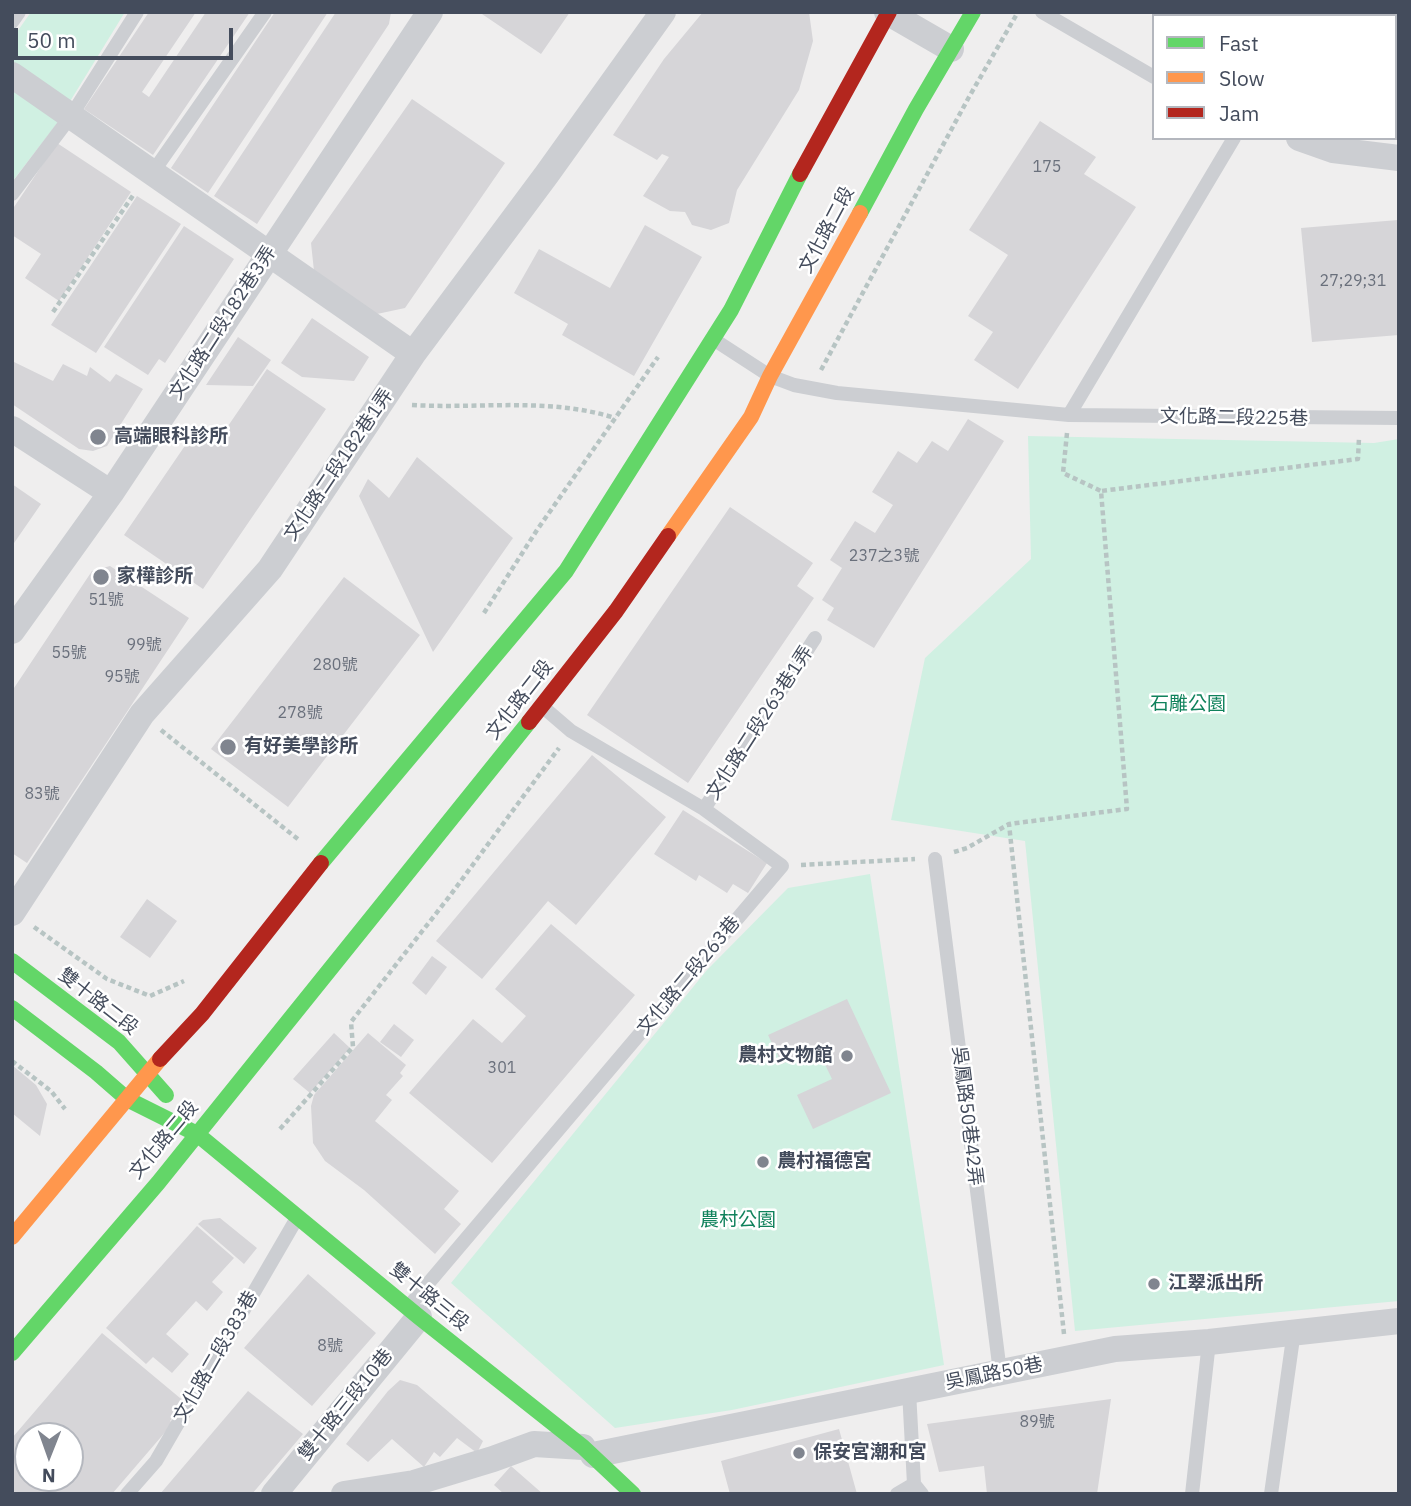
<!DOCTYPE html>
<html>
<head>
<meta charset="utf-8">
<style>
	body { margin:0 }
	#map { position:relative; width:1411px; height:1506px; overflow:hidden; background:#efeeee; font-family:"IBM Plex Sans",sans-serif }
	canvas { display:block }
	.frame { position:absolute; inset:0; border:14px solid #444c5c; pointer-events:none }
	.legend { position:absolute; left:1152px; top:14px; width:245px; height:126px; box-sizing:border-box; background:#fff; border:2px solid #b4b7be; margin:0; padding:9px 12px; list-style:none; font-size:21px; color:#444c5c }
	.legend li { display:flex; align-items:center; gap:14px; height:35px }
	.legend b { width:35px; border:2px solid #b4b7be }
	.north { position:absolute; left:14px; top:1422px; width:70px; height:70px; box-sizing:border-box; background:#fff; border:2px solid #b4b7be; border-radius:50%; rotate:181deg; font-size:19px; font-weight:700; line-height:28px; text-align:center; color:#444c5c }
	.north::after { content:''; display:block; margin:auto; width:24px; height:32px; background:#80858f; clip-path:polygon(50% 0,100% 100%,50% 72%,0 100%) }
	.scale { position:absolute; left:14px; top:28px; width:219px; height:32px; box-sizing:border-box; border:4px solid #444c5c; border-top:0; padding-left:9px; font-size:21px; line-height:24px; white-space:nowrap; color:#444c5c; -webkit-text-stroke:5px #fff; paint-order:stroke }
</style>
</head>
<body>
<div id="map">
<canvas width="1411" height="1506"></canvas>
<div class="frame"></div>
<ul class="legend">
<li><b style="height:9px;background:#63d668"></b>Fast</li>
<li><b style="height:9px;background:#ff974d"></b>Slow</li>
<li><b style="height:9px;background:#b3261e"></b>Jam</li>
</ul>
<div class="north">N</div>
<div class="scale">50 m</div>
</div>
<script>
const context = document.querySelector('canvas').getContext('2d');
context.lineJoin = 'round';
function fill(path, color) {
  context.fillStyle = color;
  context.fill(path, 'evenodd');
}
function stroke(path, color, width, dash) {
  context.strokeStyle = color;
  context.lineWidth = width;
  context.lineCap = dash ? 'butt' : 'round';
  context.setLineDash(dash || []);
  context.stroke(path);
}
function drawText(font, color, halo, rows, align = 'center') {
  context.font = font + ' "IBM Plex Sans","Noto Sans TC",sans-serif';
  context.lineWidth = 5;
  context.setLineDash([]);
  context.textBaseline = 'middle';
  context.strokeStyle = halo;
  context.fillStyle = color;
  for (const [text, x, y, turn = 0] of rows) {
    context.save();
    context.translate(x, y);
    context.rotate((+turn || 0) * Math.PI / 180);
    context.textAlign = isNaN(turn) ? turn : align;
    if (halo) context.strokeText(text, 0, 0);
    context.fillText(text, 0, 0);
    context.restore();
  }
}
const green = new Path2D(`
	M 31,12 L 125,12 L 69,103 L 12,65 L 12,39 Z
	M 12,85 L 62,117 L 12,182 Z
	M 1028,436 L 1374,443 L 1399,439 L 1399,1301 L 1075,1331 L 1025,841 L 891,820 L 925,658 L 1031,559 Z
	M 870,874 L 944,1365 L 732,1410 L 615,1428 L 451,1283 L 707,970 L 788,888 Z`);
const building = new Path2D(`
	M 149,12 L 196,12 L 142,92 L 149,97 L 206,12 L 250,12 L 153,155 L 84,109 Z
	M 275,12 L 328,12 L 208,193 L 171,168 Z
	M 336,12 L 391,12 L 389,24 L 257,224 L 214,196 Z
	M 479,12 L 570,12 L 541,54 Z
	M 703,12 L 809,12 L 813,41 L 799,90 L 737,190 L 729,223 L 711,230 L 692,225 L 685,212 L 670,211 L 643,196 L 669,157 L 662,154 L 657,160 L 613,135 L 664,59 Z
	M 412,99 L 505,163 L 405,308 L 377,314 L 314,271 L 311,243 Z
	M 1040,121 L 1096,157 L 1084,174 L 1136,207 L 1018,389 L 974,360 L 993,332 L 968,316 L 1008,255 L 969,230 Z
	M 57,143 L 131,192 L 59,301 L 25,278 L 41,254 L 12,235 L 12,210 Z
	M 137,196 L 181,224 L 96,353 L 51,325 Z
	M 1398,220 L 1399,335 L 1312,342 L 1301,228 Z
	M 645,225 L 702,257 L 634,376 L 562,335 L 568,324 L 514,293 L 539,249 L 610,288 Z
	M 184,226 L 234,259 L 165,363 L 159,359 L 148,375 L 104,347 Z
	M 312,318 L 369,357 L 354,381 L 302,377 L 281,363 Z
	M 238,337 L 271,360 L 253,386 L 206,385 Z
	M 12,361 L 53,381 L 63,364 L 87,376 L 90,367 L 110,382 L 116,374 L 143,389 L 107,446 L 93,451 L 79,449 L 12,404 Z
	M 267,369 L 326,409 L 203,589 L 124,535 L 195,431 L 215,445 Z
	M 968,419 L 1004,441 L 874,648 L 827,620 L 834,608 L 822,600 L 842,568 L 830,560 L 855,521 L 875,533 L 893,505 L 872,492 L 898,451 L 917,463 L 932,441 L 948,451 Z
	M 417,457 L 513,538 L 433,652 L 359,496 L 368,479 L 389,498 Z
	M 12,484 L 41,504 L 12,546 Z
	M 730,507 L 813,563 L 797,586 L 814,598 L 688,783 L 587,715 Z
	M 110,566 L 189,618 L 27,863 L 12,853 L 12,691 L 92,571 Z
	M 344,577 L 420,635 L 288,807 L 211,749 Z
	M 592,755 L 666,817 L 576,925 L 548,901 L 482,979 L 436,941 Z
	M 683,810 L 767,863 L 748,893 L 733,884 L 727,893 L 699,875 L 696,881 L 654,854 Z
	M 147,899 L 177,921 L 150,958 L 120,937 Z
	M 551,924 L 635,995 L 492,1163 L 409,1093 L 473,1019 L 502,1043 L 526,1016 L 495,989 Z
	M 432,956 L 447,967 L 426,995 L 412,983 Z
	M 847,999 L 891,1093 L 813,1129 L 797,1095 L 832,1079 L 817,1048 L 782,1064 L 768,1035 Z
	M 394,1024 L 414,1040 L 401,1057 L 380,1042 Z
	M 334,1033 L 350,1048 L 310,1093 L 293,1079 Z
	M 368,1033 L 406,1065 L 400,1073 L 403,1076 L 386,1095 L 392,1100 L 375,1121 L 459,1191 L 444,1209 L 461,1224 L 435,1254 L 364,1190 L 325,1161 L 313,1143 L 311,1106 L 314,1095 Z
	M 12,1065 L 36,1085 L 47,1104 L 40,1136 L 12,1113 Z
	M 220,1218 L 257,1248 L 244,1264 L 198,1224 L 203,1220 Z
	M 197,1226 L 234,1258 L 212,1282 L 223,1292 L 207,1311 L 196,1301 L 166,1334 L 189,1354 L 172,1373 L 153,1357 L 146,1364 L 106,1328 Z
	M 308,1274 L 376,1333 L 312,1406 L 244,1348 Z
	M 102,1333 L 186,1403 L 170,1421 L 173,1423 L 112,1494 L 12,1494 L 12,1438 ZM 28,1436 L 70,1436 L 70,1478 L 28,1478 Z
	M 400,1380 L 417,1385 L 483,1441 L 477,1453 L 457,1438 L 440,1457 L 434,1452 L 424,1467 L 392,1439 L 368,1462 L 346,1444 L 388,1391 Z
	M 248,1391 L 303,1434 L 252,1494 L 160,1494 Z
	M 1111,1399 L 1097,1494 L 987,1494 L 984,1466 L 939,1472 L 927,1424 Z
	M 839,1429 L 857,1494 L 730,1494 L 721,1461 Z
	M 511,1466 L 543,1494 L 504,1494 L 494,1485 Z`);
const path = new Path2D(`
	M 53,312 L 134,194
	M 821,370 L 969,97 L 1018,12
	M 412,405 C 479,409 549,397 615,418
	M 1067,433 L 1063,473 L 1101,491
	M 484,613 L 537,530 L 658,357
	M 161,730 L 299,840
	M 954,852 L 967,848 L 1009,824
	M 801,865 L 915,859
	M 34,927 L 107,979 L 150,996 L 184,981
	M 12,1061 L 51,1091 L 65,1109
	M 280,1129 L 353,1047 L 351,1022 L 449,897 L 559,748
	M 1064,1334 L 1009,824 L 1127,809 L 1101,491 L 1358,459 L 1359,438`);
const lane = new Path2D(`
	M 1042,12 L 1154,77
	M 12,22 L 19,12
	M 153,172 L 265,12
	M 12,194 L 71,116 L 137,12
	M 713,339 L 770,376 L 794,385 L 837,393 L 1069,415 L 1399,418
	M 1069,415 L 1234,138
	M 704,809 L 815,638
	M 935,859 L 1000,1372
	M 409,1306 L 782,866 L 704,809 L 571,731 L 543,707
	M 909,1391 L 914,1484 L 922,1494
	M 127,1494 L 156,1461 L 297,1218
	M 897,1494 L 914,1484
	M 1192,1494 L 1209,1342
	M 1271,1494 L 1294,1331`);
const street = new Path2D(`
	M 887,12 L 951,49
	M 1274,16 L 1276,12
	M 12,75 L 413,354
	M 1299,138 L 1333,150 L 1399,158
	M 12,429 L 111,493
	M 12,631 L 111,493 L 430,12
	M 12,913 L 142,714 L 270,569 L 413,354 L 547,174 L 663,12
	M 593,1455 L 1115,1349 L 1209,1342 L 1399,1321
	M 274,1494 L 419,1317
	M 344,1494 L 414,1483 L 493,1459 L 534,1444 L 583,1447`);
const fast = new Path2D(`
	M 860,213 L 916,109 L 973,12
	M 321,863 L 566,571 L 731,310 L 800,174
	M 12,961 L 119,1042 L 166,1095
	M 12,1008 L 96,1072 L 127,1099 L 197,1134 L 419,1317 L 583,1447 L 633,1494
	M 12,1353 L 158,1183 L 529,722`);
const slow = new Path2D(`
	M 668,536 L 751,417 L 770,376 L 860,213
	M 12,1237 L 160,1059`);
const jam = new Path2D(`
	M 800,174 L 889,12
	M 529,722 L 616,611 L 668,536
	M 160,1059 L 202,1014 L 321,863`);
const markers = [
	[98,437,9,"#80858f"],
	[101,577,9,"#80858f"],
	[228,747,9,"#80858f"],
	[847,1056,7,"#80858f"],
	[763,1162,7,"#80858f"],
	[1154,1284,7,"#80858f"],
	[799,1453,7,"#80858f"]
];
const numberNames = [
	["175",1047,167],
	["27;29;31",1353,281],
	["237之3號",884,556],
	["51號",106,600],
	["99號",144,645],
	["55號",69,653],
	["280號",335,665],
	["95號",122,677],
	["278號",300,713],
	["83號",42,794],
	["301",502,1068],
	["8號",330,1346],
	["89號",1037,1422]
];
const streetNames = [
	["文化路二段",827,230,-62],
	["文化路二段182巷3弄",223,323,-57],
	["文化路二段225巷",1234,418,1],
	["文化路二段182巷1弄",339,465,-56],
	["文化路二段",520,700,-52],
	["文化路二段263巷1弄",760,723,-57],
	["文化路二段263巷",689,976,-50],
	["雙十路二段",98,1002,38],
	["吳鳳路50巷42弄",967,1116,83],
	["文化路二段",164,1140,-50],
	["雙十路三段",429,1297,39],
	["文化路二段383巷",216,1357,-60],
	["吳鳳路50巷",994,1374,-11],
	["雙十路三段10巷",346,1405,-51]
];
const poiNames = [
	["高端眼科診所",114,437],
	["家樺診所",117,577],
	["有好美學診所",244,747],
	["農村文物館",833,1056,"right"],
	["農村福德宮",777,1162],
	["江翠派出所",1168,1284],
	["保安宮潮和宮",813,1453]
];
const parkNames = [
	["石雕公園",1188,705],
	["農村公園",738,1221]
];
fill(green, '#d0f0e2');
fill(building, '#d6d5d8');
stroke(path, '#b7c4c3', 4.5, [5, 3.5]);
stroke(lane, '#ccced2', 14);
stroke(street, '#ccced2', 26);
stroke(fast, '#63d668', 16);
stroke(slow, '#ff974d', 16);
stroke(jam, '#b3261e', 16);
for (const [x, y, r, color] of markers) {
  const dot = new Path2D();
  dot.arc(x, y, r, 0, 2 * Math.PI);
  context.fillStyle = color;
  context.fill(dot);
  stroke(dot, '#fff', 2.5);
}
drawText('16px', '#6a707c', null, numberNames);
drawText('19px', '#444c5c', '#fff', streetNames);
drawText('bold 19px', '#444c5c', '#fff', poiNames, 'left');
drawText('19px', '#10825c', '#fff', parkNames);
</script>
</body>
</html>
